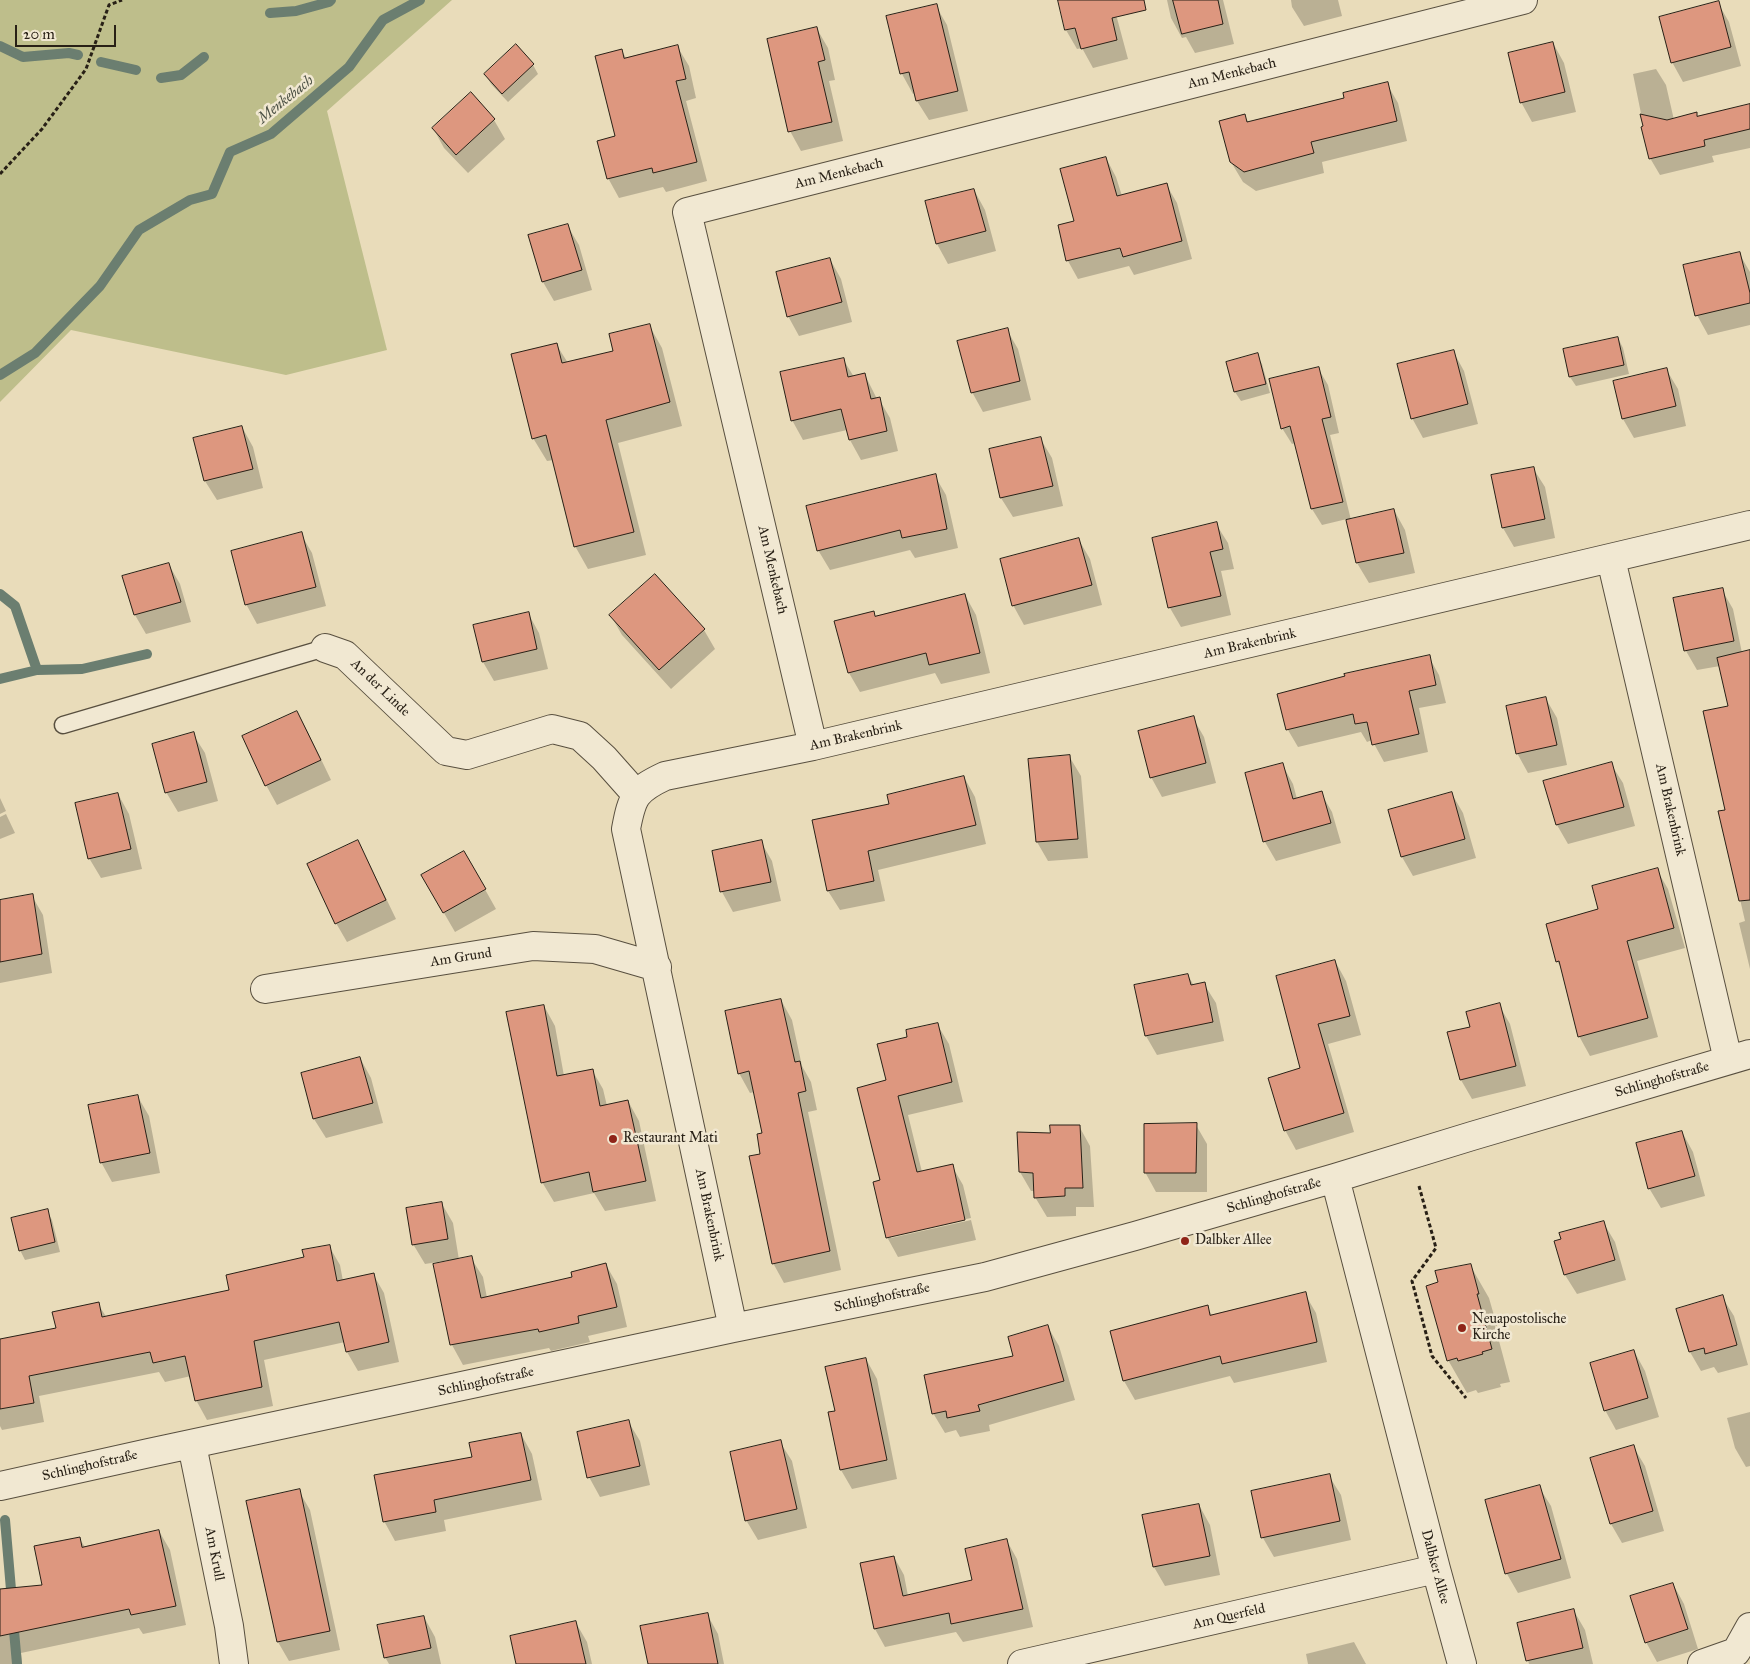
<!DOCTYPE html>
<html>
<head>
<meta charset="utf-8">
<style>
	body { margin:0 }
	#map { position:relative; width:1750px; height:1664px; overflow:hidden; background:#e9dcba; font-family:"IM FELL Great Primer",serif }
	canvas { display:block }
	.scale { position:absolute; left:15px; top:25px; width:101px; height:22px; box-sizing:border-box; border:2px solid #282016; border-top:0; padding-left:6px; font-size:15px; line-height:18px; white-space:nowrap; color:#282016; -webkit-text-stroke:4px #f1e8d2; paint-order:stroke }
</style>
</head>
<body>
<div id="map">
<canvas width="1750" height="1664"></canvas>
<div class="scale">20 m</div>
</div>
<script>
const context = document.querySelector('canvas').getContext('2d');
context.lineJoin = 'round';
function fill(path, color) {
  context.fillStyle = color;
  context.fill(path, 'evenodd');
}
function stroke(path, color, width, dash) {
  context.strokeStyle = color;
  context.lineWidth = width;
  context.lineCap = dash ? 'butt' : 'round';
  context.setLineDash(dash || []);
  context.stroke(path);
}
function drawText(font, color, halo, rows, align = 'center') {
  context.font = font + ' "IM FELL Great Primer",serif';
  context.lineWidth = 5;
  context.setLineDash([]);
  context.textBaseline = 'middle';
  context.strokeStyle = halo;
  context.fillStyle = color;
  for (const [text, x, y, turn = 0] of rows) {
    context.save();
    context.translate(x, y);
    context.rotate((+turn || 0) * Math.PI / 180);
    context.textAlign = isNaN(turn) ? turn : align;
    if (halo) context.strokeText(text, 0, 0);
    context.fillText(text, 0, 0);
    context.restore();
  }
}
const green = new Path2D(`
	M 0,0 L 452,0 L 327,111 L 387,350 L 286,375 L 71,330 L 0,402 Z`);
const shadow = new Path2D(`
	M 1059,0 L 1107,0 L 1117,18 L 1128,59 L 1093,68 L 1082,48 L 1077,49 L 1066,30 Z
	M 1167,0 L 1223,0 L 1234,44 L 1195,53 L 1186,37 L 1182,38 L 1171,18 Z
	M 1291,0 L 1338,0 L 1342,16 L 1304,26 L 1292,7 Z
	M 1718,3 L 1729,22 L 1741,66 L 1683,82 L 1672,62 Z
	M 936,6 L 947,25 L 968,111 L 929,120 L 917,101 L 915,93 L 913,94 L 902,74 L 888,17 Z
	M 817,29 L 828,48 L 835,80 L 829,81 L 843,141 L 801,151 L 790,131 Z
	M 1553,43 L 1564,63 L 1576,112 L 1532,122 L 1521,102 Z
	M 516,46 L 533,65 L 538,74 L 508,102 L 491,84 L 485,74 Z
	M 677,46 L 689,66 L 696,98 L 686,101 L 707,181 L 666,192 L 663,187 L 619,198 L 608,178 L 616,137 L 622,51 L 626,58 Z
	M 1656,69 L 1666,85 L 1674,120 L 1696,114 L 1698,117 L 1750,106 L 1750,148 L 1712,156 L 1714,162 L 1660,175 L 1650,158 L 1633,74 Z
	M 1387,84 L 1398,103 L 1407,141 L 1322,162 L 1324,173 L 1256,191 L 1243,182 L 1231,162 L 1244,116 L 1249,123 L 1345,98 Z
	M 494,120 L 505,139 L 468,173 L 444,148 L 433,128 Z
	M 1106,158 L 1116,177 L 1122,196 L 1166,184 L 1177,203 L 1192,259 L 1134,275 L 1129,266 L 1078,279 L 1068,261 L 1059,226 L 1076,222 Z
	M 974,190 L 985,210 L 996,251 L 948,264 L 937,244 L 927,202 Z
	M 567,225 L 579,245 L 592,290 L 554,301 L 543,282 L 529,236 Z
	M 1739,253 L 1750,272 L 1750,325 L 1708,335 L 1697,315 Z
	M 830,259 L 841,279 L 852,322 L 799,336 L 788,316 Z
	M 649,325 L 662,348 L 682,426 L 618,443 L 646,555 L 588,569 L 575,546 L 554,460 L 547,461 L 533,438 L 556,344 L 568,363 L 615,352 Z
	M 1007,330 L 1018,349 L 1031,400 L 983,412 L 972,392 Z
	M 1618,338 L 1623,348 L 1629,374 L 1576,386 L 1570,377 Z
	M 1453,351 L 1464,371 L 1478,424 L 1423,438 L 1412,418 Z
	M 1257,355 L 1262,364 L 1270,393 L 1241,401 L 1235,392 L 1227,363 Z
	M 843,359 L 854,377 L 865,375 L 877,399 L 879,399 L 890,418 L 898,451 L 861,460 L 850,440 L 847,430 L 803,440 L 792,420 Z
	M 1318,368 L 1328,385 L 1339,433 L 1330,435 L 1351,520 L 1394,510 L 1405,530 L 1415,573 L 1369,583 L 1357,563 L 1347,519 L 1322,525 L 1312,509 L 1296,443 L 1292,444 L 1282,428 Z
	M 1666,369 L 1678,389 L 1686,426 L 1634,438 L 1623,419 Z
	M 242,427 L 253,447 L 263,488 L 217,500 L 205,481 L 195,439 Z
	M 1040,438 L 1052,458 L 1063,506 L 1013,517 L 1001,498 Z
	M 1533,468 L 1545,487 L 1555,538 L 1514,547 L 1503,528 Z
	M 935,476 L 946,495 L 958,548 L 915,558 L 910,550 L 830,570 L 818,550 Z
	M 1216,524 L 1228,543 L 1234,569 L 1221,571 L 1231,615 L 1181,627 L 1170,608 L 1153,539 Z
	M 301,534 L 312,553 L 326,606 L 257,624 L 246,604 Z
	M 1079,540 L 1090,559 L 1102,605 L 1024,625 L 1013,605 Z
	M 169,565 L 180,584 L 191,622 L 146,634 L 135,615 L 124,577 Z
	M 1722,590 L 1733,609 L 1742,653 L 1750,651 L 1750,697 L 1720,666 L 1697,670 L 1686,651 L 1675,599 Z
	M 965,595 L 976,615 L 990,673 L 941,684 L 935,673 L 860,692 L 849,673 L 873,612 L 876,617 Z
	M 528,613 L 539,633 L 548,669 L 494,681 L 483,662 Z
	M 611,616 L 704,630 L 715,649 L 671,689 L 622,635 Z
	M 1429,657 L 1439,675 L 1446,703 L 1419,708 L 1428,752 L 1384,762 L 1372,740 L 1367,742 L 1361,732 L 1298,747 L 1288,730 Z
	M 1546,699 L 1557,718 L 1567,765 L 1528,773 L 1517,753 Z
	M 1750,705 L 1750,969 L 1739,923 L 1745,921 L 1720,812 L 1726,811 Z
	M 297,712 L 308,732 L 331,780 L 277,805 L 266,785 Z
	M 1193,718 L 1204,737 L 1216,783 L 1162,797 L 1151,777 Z
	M 193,734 L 205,753 L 218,801 L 178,812 L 166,792 Z
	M 1069,756 L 1081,776 L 1088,858 L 1048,861 L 1037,842 Z
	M 1282,764 L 1293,784 L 1297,799 L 1321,793 L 1332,812 L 1341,843 L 1276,861 L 1265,842 L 1246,774 Z
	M 1611,764 L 1623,783 L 1635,826 L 1568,844 L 1557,825 Z
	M 964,777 L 975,797 L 986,844 L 878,870 L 885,901 L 840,910 L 828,891 L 891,805 Z
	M 118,794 L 129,814 L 142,869 L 101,878 L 89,858 Z
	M 1452,794 L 1463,813 L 1476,858 L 1413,876 L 1402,857 Z
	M 0,798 L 6,811 L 0,814 Z
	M 6,814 L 15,833 L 0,839 L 0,817 Z
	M 357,842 L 368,861 L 396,919 L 347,942 L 336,923 Z
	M 761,842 L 772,861 L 781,901 L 733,912 L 722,892 L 713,852 Z
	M 464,852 L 496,909 L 455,932 L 444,913 Z
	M 1657,870 L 1668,889 L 1685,948 L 1637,961 L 1658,1037 L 1590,1056 L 1579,1036 L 1563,971 L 1557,961 L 1600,910 Z
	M 32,896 L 43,915 L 52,973 L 0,983 L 0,902 Z
	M 1335,961 L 1346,981 L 1361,1035 L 1328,1044 L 1354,1132 L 1296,1150 L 1285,1130 Z
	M 1188,975 L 1194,986 L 1204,984 L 1216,1003 L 1224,1041 L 1157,1055 L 1146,1036 Z
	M 781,1000 L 792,1020 L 802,1066 L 811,1082 L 817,1110 L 808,1112 L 841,1270 L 784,1283 L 773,1263 L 762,1154 L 764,1134 L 755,1092 L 750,1093 L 739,1073 Z
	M 1499,1005 L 1510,1024 L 1526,1086 L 1472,1099 L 1461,1080 L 1449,1033 L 1471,1028 Z
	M 544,1006 L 555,1026 L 564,1076 L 592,1070 L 603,1089 L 607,1106 L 628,1101 L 639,1121 L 656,1201 L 605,1211 L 594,1193 L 554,1202 L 542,1182 Z
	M 937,1024 L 949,1044 L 963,1102 L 908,1115 L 922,1172 L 952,1166 L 963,1185 L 971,1218 L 891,1235 L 891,1238 L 971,1220 L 976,1240 L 898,1257 L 887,1237 L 881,1181 L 888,1081 L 909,1038 Z
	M 360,1058 L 371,1078 L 383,1123 L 326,1138 L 314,1119 L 303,1074 Z
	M 138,1097 L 149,1116 L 160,1173 L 112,1182 L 101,1162 Z
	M 1196,1125 L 1207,1144 L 1207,1192 L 1156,1192 L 1145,1172 Z
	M 1079,1126 L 1090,1146 L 1094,1207 L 1076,1207 L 1076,1216 L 1047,1217 L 1035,1197 L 1035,1191 L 1031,1191 L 1020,1172 L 1051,1134 Z
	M 1682,1132 L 1693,1152 L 1705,1196 L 1661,1208 L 1649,1188 Z
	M 442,1204 L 453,1223 L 459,1260 L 471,1258 L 483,1277 L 487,1298 L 574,1278 L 606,1265 L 617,1284 L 627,1327 L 588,1336 L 590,1342 L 551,1351 L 549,1348 L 463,1365 L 452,1345 L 435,1265 L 451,1262 L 450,1260 L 425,1264 L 413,1244 Z
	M 47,1211 L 52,1220 L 60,1252 L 25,1260 L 20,1250 Z
	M 1603,1222 L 1615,1242 L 1626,1280 L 1577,1294 L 1565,1275 L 1556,1242 Z
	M 329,1246 L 340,1265 L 343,1281 L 373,1274 L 384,1293 L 399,1362 L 358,1371 L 347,1352 L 345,1342 L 264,1360 L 273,1406 L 207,1420 L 196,1400 L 191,1376 L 165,1382 L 159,1372 L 39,1396 L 44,1422 L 2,1430 L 0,1426 L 0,1340 L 57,1329 L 98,1304 L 107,1318 L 231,1291 Z
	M 1470,1265 L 1489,1298 L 1497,1326 L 1495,1326 L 1510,1382 L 1500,1384 L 1501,1387 L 1478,1393 L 1476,1390 L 1467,1393 L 1448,1360 L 1439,1283 Z
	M 1305,1294 L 1316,1313 L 1327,1362 L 1234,1383 L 1230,1376 L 1135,1400 L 1124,1381 L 1207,1307 L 1212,1315 Z
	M 1722,1297 L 1734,1316 L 1748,1365 L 1718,1373 L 1714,1367 L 1701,1371 L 1690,1352 Z
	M 1048,1327 L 1059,1346 L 1075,1400 L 989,1425 L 990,1431 L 960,1437 L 956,1430 L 945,1433 L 933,1413 L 1015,1357 Z
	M 1634,1351 L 1645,1371 L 1659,1417 L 1616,1430 L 1605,1410 Z
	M 866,1359 L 877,1379 L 897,1479 L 852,1489 L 841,1470 L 836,1412 Z
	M 1750,1412 L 1750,1466 L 1746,1467 L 1735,1448 L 1727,1418 Z
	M 628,1421 L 640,1441 L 650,1485 L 600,1497 L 589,1477 Z
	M 521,1434 L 532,1454 L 542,1500 L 444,1520 L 446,1531 L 395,1541 L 384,1521 L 473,1458 Z
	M 780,1442 L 792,1461 L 807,1528 L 758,1540 L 746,1520 Z
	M 1633,1446 L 1645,1466 L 1664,1531 L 1622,1543 L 1611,1524 L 1592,1459 Z
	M 1329,1476 L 1341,1495 L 1351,1540 L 1274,1557 L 1263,1538 L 1253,1492 Z
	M 1539,1487 L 1551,1506 L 1571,1578 L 1518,1593 L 1507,1574 Z
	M 299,1491 L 310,1510 L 340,1650 L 289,1661 L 278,1642 Z
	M 1199,1505 L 1210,1525 L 1220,1575 L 1165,1586 L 1154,1567 Z
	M 159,1531 L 170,1550 L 186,1625 L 143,1634 L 139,1628 L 21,1653 L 22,1664 L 0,1664 L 0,1590 L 44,1586 L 79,1538 L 85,1547 Z
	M 1007,1541 L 1017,1559 L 1033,1627 L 963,1642 L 956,1632 L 885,1647 L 875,1629 L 894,1557 L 904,1575 L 908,1596 L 974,1580 Z
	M 1673,1584 L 1684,1604 L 1698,1649 L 1657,1662 L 1646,1642 Z
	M 1574,1611 L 1585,1630 L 1593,1664 L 1529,1664 L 1518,1624 Z
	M 707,1614 L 718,1634 L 724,1664 L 649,1664 Z
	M 424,1617 L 435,1637 L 441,1664 L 389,1664 L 385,1657 Z
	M 576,1623 L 587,1642 L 592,1664 L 517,1664 Z
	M 1354,1642 L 1366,1664 L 1308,1664 L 1306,1654 Z`);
const stream = new Path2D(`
	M 270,13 L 296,11 L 329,2 L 331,0
	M 0,46 L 23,57 L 69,53 L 78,55
	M 101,62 L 136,70
	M 161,78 L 181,75 L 204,57
	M 0,375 L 35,353 L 100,286 L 139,230 L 190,200 L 212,194 L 230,152 L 271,134 L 349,67 L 383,20 L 420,0
	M 0,594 L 15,606 L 37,670 L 0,679
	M 37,670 L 82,669 L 147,654
	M 5,1520 L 12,1601
	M 13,1620 L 17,1664`);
const building = new Path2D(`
	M 1058,0 L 1144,0 L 1146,10 L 1112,18 L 1117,40 L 1081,49 L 1075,28 L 1065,30 Z
	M 1173,0 L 1218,0 L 1223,24 L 1182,34 Z
	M 1719,1 L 1731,47 L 1671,63 L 1659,17 Z
	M 937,4 L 958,91 L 916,101 L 909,72 L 900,74 L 886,16 Z
	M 817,27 L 825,60 L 818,62 L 832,122 L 788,132 L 767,39 Z
	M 1553,42 L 1565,92 L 1520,103 L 1508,53 Z
	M 516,44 L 534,64 L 502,94 L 484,74 Z
	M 678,45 L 686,79 L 676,81 L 697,162 L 653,173 L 652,168 L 607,179 L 597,141 L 615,136 L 595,56 L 622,49 L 624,58 Z
	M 1388,82 L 1397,121 L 1311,142 L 1314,153 L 1244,172 L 1230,162 L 1219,121 L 1245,114 L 1247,122 L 1344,98 L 1343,93 Z
	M 471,92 L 495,119 L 456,155 L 432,128 Z
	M 1750,104 L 1750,129 L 1704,140 L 1705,146 L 1649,159 L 1641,127 L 1643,126 L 1640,114 L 1667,120 L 1697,112 L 1697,116 Z
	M 1106,157 L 1117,196 L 1167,183 L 1182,241 L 1123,257 L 1120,248 L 1066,261 L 1058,225 L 1074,221 L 1060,169 Z
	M 974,189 L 986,231 L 936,244 L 925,201 Z
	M 568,224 L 582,270 L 542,282 L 528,235 Z
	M 1740,252 L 1750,293 L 1750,303 L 1695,316 L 1683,265 Z
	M 830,258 L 842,302 L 787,317 L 776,272 Z
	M 650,324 L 670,402 L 606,420 L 634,532 L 574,547 L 546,435 L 532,439 L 511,354 L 557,343 L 562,363 L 613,351 L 609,334 Z
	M 1008,328 L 1020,381 L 971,393 L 957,341 Z
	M 1618,337 L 1624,365 L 1569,377 L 1563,349 Z
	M 1454,350 L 1468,404 L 1411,419 L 1397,364 Z
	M 1258,353 L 1266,384 L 1234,392 L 1226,362 Z
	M 844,358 L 848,377 L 865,373 L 871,399 L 880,397 L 887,431 L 849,440 L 841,409 L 791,421 L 780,372 Z
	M 1319,367 L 1331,417 L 1322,419 L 1343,502 L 1311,509 L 1290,426 L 1281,429 L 1269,379 Z
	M 1667,368 L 1676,406 L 1622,419 L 1613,381 Z
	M 242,426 L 253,469 L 204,481 L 193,438 Z
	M 1041,437 L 1053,486 L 1000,498 L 989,449 Z
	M 1534,467 L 1545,519 L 1502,528 L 1491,475 Z
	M 936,474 L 947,529 L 902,538 L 900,530 L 817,551 L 806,506 Z
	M 1394,509 L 1404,553 L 1356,563 L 1346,520 Z
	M 1217,522 L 1223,549 L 1210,552 L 1221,596 L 1168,608 L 1152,538 Z
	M 302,532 L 316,587 L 245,605 L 231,551 Z
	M 1079,538 L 1092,585 L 1012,606 L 1000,559 Z
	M 169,563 L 181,602 L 134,615 L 122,576 Z
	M 655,574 L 705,629 L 659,670 L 609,615 Z
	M 1723,588 L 1734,641 L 1684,651 L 1673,598 Z
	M 965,594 L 980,653 L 929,665 L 926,653 L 848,673 L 834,621 L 874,611 L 875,616 Z
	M 529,612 L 537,649 L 482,662 L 473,625 Z
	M 1750,650 L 1750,900 L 1739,901 L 1718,811 L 1725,810 L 1703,711 L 1728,706 L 1717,658 Z
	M 1430,655 L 1436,685 L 1409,691 L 1419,734 L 1372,745 L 1367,722 L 1355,724 L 1353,714 L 1286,730 L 1277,694 L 1345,676 L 1344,674 Z
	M 1546,697 L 1557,745 L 1516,754 L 1506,706 Z
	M 297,711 L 321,760 L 265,786 L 242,736 Z
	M 1194,716 L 1206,763 L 1150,778 L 1138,731 Z
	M 194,732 L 207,782 L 165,793 L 152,744 Z
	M 1070,755 L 1078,839 L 1036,842 L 1028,759 Z
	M 1612,762 L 1624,807 L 1556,825 L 1543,781 Z
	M 1283,763 L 1293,799 L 1322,791 L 1331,823 L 1263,842 L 1245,773 Z
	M 964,776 L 976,825 L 868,851 L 874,881 L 827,891 L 812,820 L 889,804 L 887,795 Z
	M 1452,792 L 1465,839 L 1401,857 L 1388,810 Z
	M 118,793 L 131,849 L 88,859 L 75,803 Z
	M 358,840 L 386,900 L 335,924 L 307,864 Z
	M 762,840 L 771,882 L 720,892 L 712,851 Z
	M 464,851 L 486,889 L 443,913 L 421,875 Z
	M 1658,868 L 1674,928 L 1627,941 L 1648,1018 L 1578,1037 L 1559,961 L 1556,962 L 1546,924 L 1598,909 L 1592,886 Z
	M 33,894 L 42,954 L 0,962 L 0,900 Z
	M 1335,960 L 1350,1016 L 1318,1024 L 1344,1113 L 1284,1131 L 1268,1078 L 1300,1068 L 1276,976 Z
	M 1188,974 L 1191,985 L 1205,982 L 1213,1022 L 1145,1036 L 1134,985 Z
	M 781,999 L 795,1062 L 800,1061 L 806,1091 L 798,1093 L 830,1251 L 772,1264 L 749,1156 L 760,1154 L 757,1134 L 762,1133 L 749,1071 L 738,1074 L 725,1011 Z
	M 1500,1003 L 1516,1066 L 1460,1080 L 1447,1032 L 1470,1027 L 1466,1012 Z
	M 544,1005 L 557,1076 L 593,1069 L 600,1106 L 628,1100 L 646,1181 L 593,1192 L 589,1172 L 541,1183 L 506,1012 Z
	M 938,1023 L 952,1082 L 898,1096 L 917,1172 L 953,1164 L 965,1220 L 886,1238 L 873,1182 L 880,1180 L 857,1088 L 886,1080 L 877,1044 L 907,1037 L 906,1030 Z
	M 360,1057 L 373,1103 L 313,1119 L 301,1073 Z
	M 138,1095 L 150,1153 L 100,1163 L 88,1105 Z
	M 1197,1123 L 1196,1173 L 1144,1173 L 1144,1124 Z
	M 1050,1125 L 1080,1125 L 1083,1188 L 1065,1188 L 1065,1196 L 1034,1198 L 1033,1173 L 1019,1172 L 1017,1132 L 1050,1133 Z
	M 1682,1131 L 1695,1176 L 1648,1189 L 1636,1143 Z
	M 442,1202 L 448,1239 L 412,1245 L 406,1208 Z
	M 48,1209 L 55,1242 L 19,1251 L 11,1218 Z
	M 1604,1221 L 1615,1260 L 1564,1275 L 1554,1241 L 1561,1239 L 1559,1233 Z
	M 330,1245 L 337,1281 L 374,1273 L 389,1342 L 346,1352 L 339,1322 L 254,1341 L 262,1387 L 195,1401 L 185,1356 L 153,1363 L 150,1352 L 29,1376 L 34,1403 L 0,1409 L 0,1339 L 56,1328 L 52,1312 L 99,1302 L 102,1317 L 229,1290 L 226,1275 L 304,1257 L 302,1250 Z
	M 472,1256 L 481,1298 L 572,1277 L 571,1272 L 606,1263 L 617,1307 L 578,1316 L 579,1323 L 539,1332 L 538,1329 L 450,1345 L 433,1264 Z
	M 1471,1264 L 1479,1294 L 1477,1294 L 1492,1349 L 1482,1352 L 1483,1354 L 1458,1361 L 1457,1358 L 1447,1361 L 1426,1286 L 1438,1282 L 1435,1271 Z
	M 1306,1292 L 1317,1342 L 1222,1364 L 1220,1356 L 1123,1381 L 1110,1331 L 1208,1305 L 1210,1315 Z
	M 1723,1295 L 1737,1345 L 1705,1354 L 1704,1348 L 1689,1352 L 1676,1309 Z
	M 1048,1325 L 1064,1381 L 978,1405 L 980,1411 L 947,1418 L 946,1411 L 932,1414 L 924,1375 L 1013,1356 L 1008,1337 Z
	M 1634,1350 L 1648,1398 L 1604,1411 L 1590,1363 Z
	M 866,1358 L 887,1460 L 840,1470 L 828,1412 L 835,1411 L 825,1367 Z
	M 629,1420 L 640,1466 L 587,1478 L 577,1432 Z
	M 521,1433 L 531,1480 L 434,1500 L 436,1512 L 383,1522 L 374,1475 L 472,1457 L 469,1443 Z
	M 781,1440 L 797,1509 L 745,1521 L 730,1452 Z
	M 1634,1445 L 1653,1511 L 1610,1524 L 1590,1458 Z
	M 1330,1474 L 1340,1521 L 1261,1538 L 1251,1491 Z
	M 1540,1485 L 1561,1559 L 1505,1574 L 1485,1500 Z
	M 300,1489 L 330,1631 L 277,1642 L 246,1501 Z
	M 1199,1504 L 1210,1556 L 1153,1567 L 1142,1515 Z
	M 159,1530 L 176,1606 L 131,1615 L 129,1609 L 0,1636 L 0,1589 L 42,1585 L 34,1546 L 80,1537 L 82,1547 Z
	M 1007,1539 L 1023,1609 L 951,1624 L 949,1613 L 874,1629 L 860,1563 L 894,1556 L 903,1596 L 972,1580 L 965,1549 Z
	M 1673,1583 L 1688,1629 L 1645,1643 L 1630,1596 Z
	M 1574,1609 L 1583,1648 L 1526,1661 L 1517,1623 Z
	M 708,1613 L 718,1664 L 648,1664 L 640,1626 Z
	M 424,1616 L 431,1648 L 384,1658 L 377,1625 Z
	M 576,1621 L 586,1664 L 516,1664 L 510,1636 Z`);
const path = new Path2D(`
	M 0,174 L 42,129 L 86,69 L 109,5 L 122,0
	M 1419,1186 L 1436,1248 L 1412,1281 L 1432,1356 L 1466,1398`);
const lane = new Path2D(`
	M 63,725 L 325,648`);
const street = new Path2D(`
	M 1611,559 L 1728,1060
	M 325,648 L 345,655 L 446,751 L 467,755 L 552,729 L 580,736 L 604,758 L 636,794
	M 813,746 L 687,212 L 1523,0
	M 265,989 L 533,946 L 595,949 L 657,967
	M 1335,1178 L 1436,1569 L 1462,1664
	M 733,1328 L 626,829 C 632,797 635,790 665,776 L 813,746 L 1750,525
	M 192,1445 L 229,1626 L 234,1664
	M 0,1486 L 149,1453 L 733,1328 L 985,1277 L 1135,1236 L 1335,1178 L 1472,1136 L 1750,1054
	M 1022,1664 L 1436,1569
	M 1702,1664 L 1736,1652 L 1750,1627`);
const markers = [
	[613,1139,5,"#8f2418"],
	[1185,1241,5,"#8f2418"],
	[1462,1328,5,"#8f2418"]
];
const streetNames = [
	["Am Menkebach",1232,74,-14],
	["Am Menkebach",839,174,-14],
	["Am Menkebach",772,570,77],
	["Am Brakenbrink",1250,644,-13],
	["An der Linde",380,688,44],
	["Am Brakenbrink",856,736,-13],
	["Am Brakenbrink",1670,810,77],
	["Am Grund",461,958,-9],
	["Schlinghofstraße",1662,1080,-16],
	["Schlinghofstraße",1274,1196,-16],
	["Am Brakenbrink",709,1215,78],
	["Schlinghofstraße",882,1298,-12],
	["Schlinghofstraße",486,1382,-12],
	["Schlinghofstraße",90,1466,-13],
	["Am Krull",214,1554,79],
	["Dalbker Allee",1435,1567,75],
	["Am Querfeld",1229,1617,-13]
];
const poiNames = [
	["Restaurant Mati",623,1139],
	["Dalbker Allee",1195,1241],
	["Neuapostolische",1472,1320],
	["Kirche",1472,1336]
];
const waterNames = [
	["Menkebach",286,100,-39]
];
fill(green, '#bebe8b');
fill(shadow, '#0003');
stroke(stream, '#6b7e70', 10);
fill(building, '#dd977f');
stroke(building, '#282016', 1);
stroke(lane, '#584f3f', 19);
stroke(street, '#584f3f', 30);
stroke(path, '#282016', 3, [4, 2.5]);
stroke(lane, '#f1e8d2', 16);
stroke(street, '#f1e8d2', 28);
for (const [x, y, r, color] of markers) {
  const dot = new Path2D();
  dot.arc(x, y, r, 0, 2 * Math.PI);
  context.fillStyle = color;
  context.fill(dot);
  stroke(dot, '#f1e8d2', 2);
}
drawText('14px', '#282016', '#f1e8d2', streetNames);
drawText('14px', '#282016', '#f1e8d2', poiNames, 'left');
drawText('italic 15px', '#4a4f43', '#f1e8d2', waterNames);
</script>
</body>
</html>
